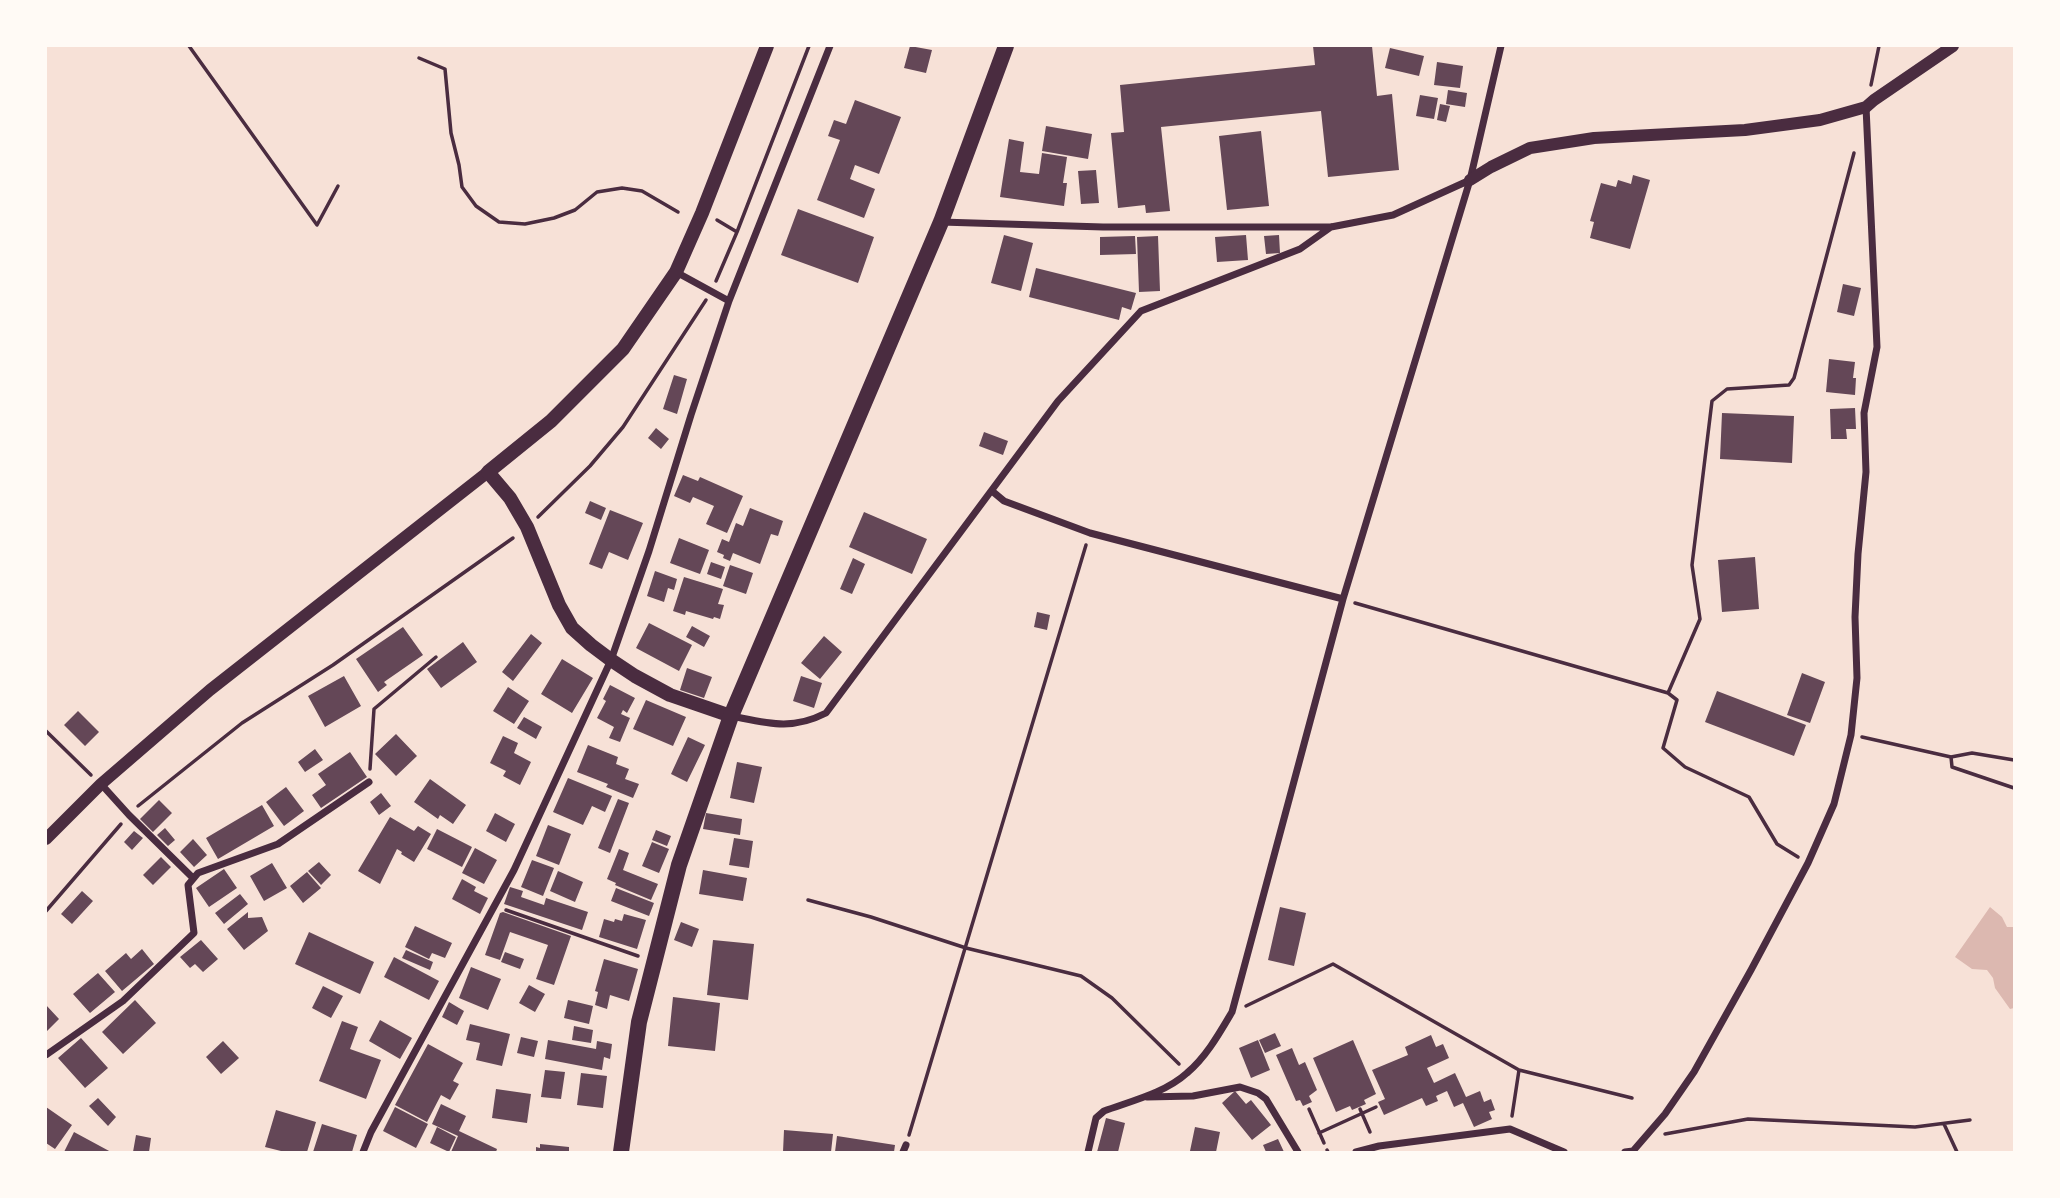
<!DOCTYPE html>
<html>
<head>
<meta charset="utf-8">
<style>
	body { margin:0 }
	#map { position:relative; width:2060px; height:1198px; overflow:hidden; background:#f7e1d7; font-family:Rubik,sans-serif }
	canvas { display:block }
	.frame { position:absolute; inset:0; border:47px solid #fffaf5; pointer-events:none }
</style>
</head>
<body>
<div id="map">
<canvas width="2060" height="1198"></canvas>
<div class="frame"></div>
</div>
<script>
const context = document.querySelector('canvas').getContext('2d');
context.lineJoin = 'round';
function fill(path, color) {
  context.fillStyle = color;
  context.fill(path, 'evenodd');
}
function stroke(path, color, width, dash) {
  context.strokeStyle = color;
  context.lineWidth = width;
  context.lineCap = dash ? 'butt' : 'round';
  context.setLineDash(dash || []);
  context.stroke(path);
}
const water = new Path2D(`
	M 1990,907 L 2002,917 L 2007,927 L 2014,927 L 2014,1008 L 2010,1009 L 1995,988 L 1993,978 L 1987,970 L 1972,969 L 1955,957 Z`);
const building = new Path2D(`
	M 910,46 L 932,50 L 926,73 L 904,68 Z
	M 1313,46 L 1372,46 L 1377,96 L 1392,94 L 1399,170 L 1328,177 L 1321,111 L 1161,127 L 1170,211 L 1146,213 L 1145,205 L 1118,208 L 1111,133 L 1124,132 L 1120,85 L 1315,65 Z
	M 1390,48 L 1424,56 L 1419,76 L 1385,68 Z
	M 1437,62 L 1463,66 L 1460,88 L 1434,85 Z
	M 1448,90 L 1467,93 L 1465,107 L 1446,104 Z
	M 1420,95 L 1438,98 L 1434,119 L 1416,116 Z
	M 855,100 L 901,117 L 879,174 L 855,165 L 850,179 L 875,189 L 864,218 L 817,200 L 840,140 L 828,136 L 834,120 L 846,124 Z
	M 1440,104 L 1450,106 L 1446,122 L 1437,120 Z
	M 1046,126 L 1092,134 L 1088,159 L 1042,151 Z
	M 1261,131 L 1269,206 L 1227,210 L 1219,136 Z
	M 1009,139 L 1024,142 L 1020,172 L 1039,174 L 1042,153 L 1067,157 L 1063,183 L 1067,183 L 1064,206 L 1000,197 Z
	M 1096,170 L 1099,203 L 1081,204 L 1078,171 Z
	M 1633,175 L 1650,180 L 1630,249 L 1590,238 L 1594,222 L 1590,221 L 1601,183 L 1616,187 L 1618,180 L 1631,184 Z
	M 798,209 L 874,237 L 858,283 L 781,255 Z
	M 1004,235 L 1033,243 L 1021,291 L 991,283 Z
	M 1246,235 L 1248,260 L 1217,262 L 1215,237 Z
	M 1279,235 L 1280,253 L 1266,254 L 1264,236 Z
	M 1135,236 L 1136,254 L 1100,255 L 1100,237 Z
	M 1158,236 L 1160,291 L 1139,292 L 1137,237 Z
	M 1036,268 L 1136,293 L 1131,310 L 1122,307 L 1119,320 L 1029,297 Z
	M 1843,284 L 1861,288 L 1854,316 L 1837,312 Z
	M 1829,359 L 1855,362 L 1853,378 L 1856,378 L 1855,395 L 1826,392 Z
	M 674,375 L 687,379 L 677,414 L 663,409 Z
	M 1855,408 L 1856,429 L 1846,429 L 1847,439 L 1831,439 L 1830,409 Z
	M 1722,413 L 1794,416 L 1792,463 L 1720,459 Z
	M 656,428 L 669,439 L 661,449 L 648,438 Z
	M 984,432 L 1008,441 L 1003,455 L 979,446 Z
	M 683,475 L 698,481 L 700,477 L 743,496 L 727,533 L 706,524 L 714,506 L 693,497 L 690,503 L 674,496 Z
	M 590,501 L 606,508 L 601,520 L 585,513 Z
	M 750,508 L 783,521 L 778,536 L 771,534 L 760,564 L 733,553 L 730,561 L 723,558 L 724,555 L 717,552 L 722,539 L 729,542 L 736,523 L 743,526 Z
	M 610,510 L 643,523 L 628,560 L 609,552 L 602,569 L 589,564 Z
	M 864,512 L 927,539 L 912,574 L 849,547 Z
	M 679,538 L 709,550 L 700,574 L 670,563 Z
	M 1755,557 L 1759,609 L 1722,612 L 1718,560 Z
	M 853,558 L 865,564 L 852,594 L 840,589 Z
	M 711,562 L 725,567 L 721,579 L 707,574 Z
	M 730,565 L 753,573 L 746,594 L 723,586 Z
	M 655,571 L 677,579 L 674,590 L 668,588 L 664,602 L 647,596 Z
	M 684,577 L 723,589 L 718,604 L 724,605 L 720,619 L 714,617 L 713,619 L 686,611 L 685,615 L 673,611 Z
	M 1037,612 L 1050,615 L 1047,630 L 1034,627 Z
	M 649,623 L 692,645 L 679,671 L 636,648 Z
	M 692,626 L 710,636 L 704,647 L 686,637 Z
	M 403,627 L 423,655 L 384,682 L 387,685 L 378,692 L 356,659 Z
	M 531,634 L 542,643 L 513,681 L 502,672 Z
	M 824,636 L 842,652 L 820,679 L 801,663 Z
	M 463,642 L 477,662 L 441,688 L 427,669 Z
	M 562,659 L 593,678 L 572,713 L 541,694 Z
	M 687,668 L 712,677 L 704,698 L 680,690 Z
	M 1802,673 L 1825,682 L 1810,723 L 1787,715 Z
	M 344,676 L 361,706 L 325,727 L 308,696 Z
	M 801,676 L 822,683 L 814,708 L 793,701 Z
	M 610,685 L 635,698 L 627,713 L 623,710 L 621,714 L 630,718 L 620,742 L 609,738 L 614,727 L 597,718 L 606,701 L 603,699 Z
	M 508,687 L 529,701 L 514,724 L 493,711 Z
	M 1717,691 L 1806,725 L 1794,756 L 1705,722 Z
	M 646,700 L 686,717 L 673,746 L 633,729 Z
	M 78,711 L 99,732 L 85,746 L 64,725 Z
	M 524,717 L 542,727 L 536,739 L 517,728 Z
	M 396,734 L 417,756 L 396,776 L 375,754 Z
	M 503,736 L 518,743 L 514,753 L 531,762 L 520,785 L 503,776 L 506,771 L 490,763 Z
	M 688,737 L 705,745 L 687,782 L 671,774 Z
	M 588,745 L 618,757 L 616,764 L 629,769 L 625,779 L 639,784 L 633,798 L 606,787 L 608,784 L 577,772 Z
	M 315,749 L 323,760 L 305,772 L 298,762 Z
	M 350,752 L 367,777 L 321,808 L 312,795 L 326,785 L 318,774 Z
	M 737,762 L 762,767 L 754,803 L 730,798 Z
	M 568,778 L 612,796 L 605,812 L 592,806 L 583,825 L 553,812 Z
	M 430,779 L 466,805 L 453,824 L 440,815 L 438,819 L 414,802 Z
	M 286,787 L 304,811 L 284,826 L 266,802 Z
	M 381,793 L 391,806 L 379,815 L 370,802 Z
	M 618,799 L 629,803 L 610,853 L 598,848 Z
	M 159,800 L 172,813 L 153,832 L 140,819 Z
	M 262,805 L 274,826 L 218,859 L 206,838 Z
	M 495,813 L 515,824 L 506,842 L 486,831 Z
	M 706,813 L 742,819 L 740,835 L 703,829 Z
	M 390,817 L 414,831 L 418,826 L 431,834 L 414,862 L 401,854 L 402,852 L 397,849 L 380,884 L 358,871 Z
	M 548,825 L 571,834 L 559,865 L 536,856 Z
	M 165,828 L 175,840 L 168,846 L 157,835 Z
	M 437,829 L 472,847 L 462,867 L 427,849 Z
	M 656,830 L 671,836 L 667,846 L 652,840 Z
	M 134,831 L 143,838 L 132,850 L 124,842 Z
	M 734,838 L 753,841 L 749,868 L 729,865 Z
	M 193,839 L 207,855 L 194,867 L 180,852 Z
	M 652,842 L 669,849 L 659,873 L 642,866 Z
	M 475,848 L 497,860 L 484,884 L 462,873 Z
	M 619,849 L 629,853 L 623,870 L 658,884 L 651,900 L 615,885 L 616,883 L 607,879 Z
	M 161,857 L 171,867 L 153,885 L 143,875 Z
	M 532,860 L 554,868 L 543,896 L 521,887 Z
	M 319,862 L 331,875 L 321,885 L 308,871 Z
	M 272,863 L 287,888 L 264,901 L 250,876 Z
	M 224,869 L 237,888 L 209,907 L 196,888 Z
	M 703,870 L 747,878 L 743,901 L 699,894 Z
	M 558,871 L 583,882 L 575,902 L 550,891 Z
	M 307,872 L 321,888 L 303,903 L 290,886 Z
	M 462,879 L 476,887 L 474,891 L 488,898 L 480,914 L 452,899 Z
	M 510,887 L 523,891 L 521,897 L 544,905 L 546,898 L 588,912 L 582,930 L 504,904 Z
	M 616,888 L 654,903 L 649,916 L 611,901 Z
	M 82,891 L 93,901 L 72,924 L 61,914 Z
	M 240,894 L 248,904 L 224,924 L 215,913 Z
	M 1280,907 L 1306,913 L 1294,966 L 1268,960 Z
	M 248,912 L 248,918 L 262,917 L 268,931 L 244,950 L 227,929 Z
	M 503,912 L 571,936 L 554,985 L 536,979 L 548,945 L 510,932 L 500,960 L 485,955 L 500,913 Z
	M 624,914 L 646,920 L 637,949 L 599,937 L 604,919 L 614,922 L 615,919 L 622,921 Z
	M 681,922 L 699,929 L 692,947 L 674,940 Z
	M 415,926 L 452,943 L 445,958 L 432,953 L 429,959 L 405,947 Z
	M 309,932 L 374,962 L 360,994 L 295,964 Z
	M 201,940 L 218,959 L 203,972 L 195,964 L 190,968 L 180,957 Z
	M 713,940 L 754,944 L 748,1000 L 707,995 Z
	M 142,949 L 154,964 L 122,991 L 105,971 L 126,953 L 131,959 Z
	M 406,950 L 433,962 L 430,970 L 402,958 Z
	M 505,952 L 524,959 L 520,969 L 501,962 Z
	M 394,957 L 439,981 L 429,1000 L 384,977 Z
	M 604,959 L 638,969 L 629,1001 L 610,995 L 607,1009 L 595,1005 L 598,992 L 595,991 Z
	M 471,967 L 501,979 L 488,1010 L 459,998 Z
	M 98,973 L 115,992 L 90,1013 L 73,994 Z
	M 529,985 L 545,994 L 535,1012 L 519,1003 Z
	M 323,986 L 343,996 L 331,1018 L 312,1008 Z
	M 673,997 L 720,1003 L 715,1051 L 668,1046 Z
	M 135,1000 L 156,1023 L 123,1054 L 102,1032 Z
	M 568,1000 L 593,1006 L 589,1024 L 564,1018 Z
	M 449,1002 L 464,1011 L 457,1025 L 442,1017 Z
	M 46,1005 L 59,1019 L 46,1032 Z
	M 380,1020 L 412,1038 L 400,1059 L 369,1041 Z
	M 342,1021 L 358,1027 L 350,1049 L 381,1060 L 366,1099 L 319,1081 Z
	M 470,1024 L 510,1034 L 502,1066 L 476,1060 L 480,1043 L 466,1040 Z
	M 574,1026 L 593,1030 L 591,1043 L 572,1040 Z
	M 1275,1033 L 1281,1046 L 1265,1053 L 1259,1040 Z
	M 1431,1035 L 1436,1047 L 1443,1044 L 1449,1058 L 1427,1068 L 1434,1083 L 1455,1073 L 1466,1097 L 1480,1091 L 1484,1102 L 1491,1099 L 1495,1110 L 1489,1112 L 1492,1119 L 1474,1127 L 1463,1103 L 1454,1107 L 1447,1091 L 1436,1096 L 1438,1101 L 1426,1106 L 1422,1098 L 1384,1115 L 1378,1102 L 1385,1099 L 1372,1070 L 1408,1055 L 1405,1047 Z
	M 521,1037 L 538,1041 L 534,1057 L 517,1053 Z
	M 81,1038 L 108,1068 L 85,1088 L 58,1058 Z
	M 548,1040 L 596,1049 L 597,1041 L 612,1044 L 610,1059 L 604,1057 L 602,1070 L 545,1059 Z
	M 1258,1040 L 1270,1070 L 1251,1078 L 1239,1048 Z
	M 1353,1040 L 1376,1094 L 1364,1100 L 1366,1104 L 1352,1110 L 1350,1106 L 1336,1112 L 1313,1058 Z
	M 223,1041 L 239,1058 L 221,1074 L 206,1057 Z
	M 428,1044 L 463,1063 L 453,1081 L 459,1084 L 450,1100 L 441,1095 L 427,1122 L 395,1105 Z
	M 1292,1048 L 1299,1065 L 1305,1062 L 1317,1090 L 1309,1096 L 1312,1102 L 1303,1106 L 1300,1100 L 1296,1101 L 1276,1055 Z
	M 545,1070 L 565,1072 L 561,1099 L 541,1097 Z
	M 581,1073 L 607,1076 L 603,1108 L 577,1105 Z
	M 496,1089 L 531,1094 L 527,1123 L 492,1118 Z
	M 1235,1091 L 1246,1104 L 1251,1100 L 1271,1125 L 1252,1140 L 1222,1103 Z
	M 98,1098 L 116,1117 L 108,1126 L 89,1106 Z
	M 441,1104 L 466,1116 L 459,1131 L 497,1149 L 496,1152 L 451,1152 L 458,1136 L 432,1124 Z
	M 46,1107 L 72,1125 L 55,1149 L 46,1143 Z
	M 395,1107 L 428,1124 L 416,1148 L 383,1131 Z
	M 276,1110 L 316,1122 L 307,1152 L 285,1152 L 265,1147 Z
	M 1106,1118 L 1125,1123 L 1118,1152 L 1097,1152 Z
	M 322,1124 L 357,1135 L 352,1152 L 313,1152 Z
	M 437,1127 L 456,1137 L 449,1152 L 430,1143 Z
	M 1195,1127 L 1220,1132 L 1216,1152 L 1190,1151 Z
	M 784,1130 L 833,1134 L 831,1152 L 783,1152 Z
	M 74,1132 L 111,1152 L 64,1152 Z
	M 136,1135 L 151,1138 L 149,1152 L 133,1152 Z
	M 837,1136 L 895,1145 L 894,1152 L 835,1152 Z
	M 1278,1139 L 1284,1152 L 1266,1152 L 1263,1145 Z
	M 540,1144 L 569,1147 L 569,1152 L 536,1152 L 536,1147 L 540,1148 Z`);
const path = new Path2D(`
	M 189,46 L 317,225 L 338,186
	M 419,58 L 445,69 L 451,133 L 459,165 L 462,187 L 476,206 L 499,222 L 525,224 L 554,218 L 575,210 L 597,192 L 622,188 L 642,191 L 678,212
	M 1871,85 L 1879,46
	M 717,220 L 737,232
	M 716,281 L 737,232 L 809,46
	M 538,517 L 590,466 L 623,427 L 706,300
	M 1355,603 L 1668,693 L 1677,700 L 1663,748 L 1685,767 L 1749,797 L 1777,844 L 1798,857
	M 1668,693 L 1700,619 L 1692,565 L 1712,401 L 1727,389 L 1789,385 L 1794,378 L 1854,153
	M 46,731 L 91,775
	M 1862,737 L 1951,757 L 1972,753 L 2014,760
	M 1951,757 L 1952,767 L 2014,788
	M 370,769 L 374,709 L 436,657
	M 138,806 L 242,723 L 333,665 L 513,538
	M 808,900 L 871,917 L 966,948 L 1081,976 L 1112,998 L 1179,1064
	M 506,910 L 638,956
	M 46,911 L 121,824
	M 1246,1006 L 1333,964 L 1519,1070 L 1512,1116
	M 1519,1070 L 1632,1098
	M 1309,1109 L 1324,1143
	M 1360,1109 L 1370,1132
	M 1944,1124 L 1957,1152
	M 1319,1133 L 1376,1107
	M 1665,1134 L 1748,1119 L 1915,1127 L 1970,1120
	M 909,1135 L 1086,545
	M 1327,1150 L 1328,1152`);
const minor = new Path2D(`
	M 941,222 L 1103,227 L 1331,227 L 1393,215 L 1470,180
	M 676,272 L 729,301
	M 992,491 L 1004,501 L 1090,533 L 1343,599
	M 731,716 C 767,723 791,731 826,713 L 1058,401 L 1141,311 L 1300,249 L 1331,227
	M 101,784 L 129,815 L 193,878
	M 46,1055 L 123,1001 L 194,933 L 188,885 L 198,873 L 278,844 L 369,782
	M 1147,1097 L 1193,1096 L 1240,1087 L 1258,1093 L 1266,1099 L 1298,1152
	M 363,1152 L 371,1132 L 514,870 L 611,660 L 649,551 L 691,415 L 729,301 L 830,46
	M 903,1152 L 906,1145
	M 1088,1152 L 1096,1118 L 1104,1111 C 1131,1101 1165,1093 1187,1073 C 1206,1057 1219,1034 1232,1012 L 1343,599 L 1470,180 L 1501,46
	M 1356,1152 L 1379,1146 L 1510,1129 L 1564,1152
	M 1625,1152 L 1633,1151 L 1665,1114 L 1694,1072 L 1751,970 L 1808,863 L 1834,804 L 1851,735 L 1857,678 L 1855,617 L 1858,554 L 1866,472 L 1864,413 L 1877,347 L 1866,107`);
const tertiary = new Path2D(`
	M 1470,180 L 1491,167 L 1530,148 L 1594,138 L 1745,130 L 1820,120 L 1866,107 L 1874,100 L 1953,46
	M 46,839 L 101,784 L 210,690 L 488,472`);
const secondary = new Path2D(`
	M 731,716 L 670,695 L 635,676 L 611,660 L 591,645 L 572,628 L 559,605 L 527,527 L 510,498 L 488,472 L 551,421 L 623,349 L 676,272 L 702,213 L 767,46`);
const trunk = new Path2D(`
	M 621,1152 L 639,1022 L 679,865 L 731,716 L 941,222 L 1006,46`);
fill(water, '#dcb8b0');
fill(building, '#644757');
stroke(path, '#4a2c40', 3.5);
stroke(minor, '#4a2c40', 7);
stroke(tertiary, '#4a2c40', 12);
stroke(secondary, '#4a2c40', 14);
stroke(trunk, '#4a2c40', 16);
</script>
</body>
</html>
